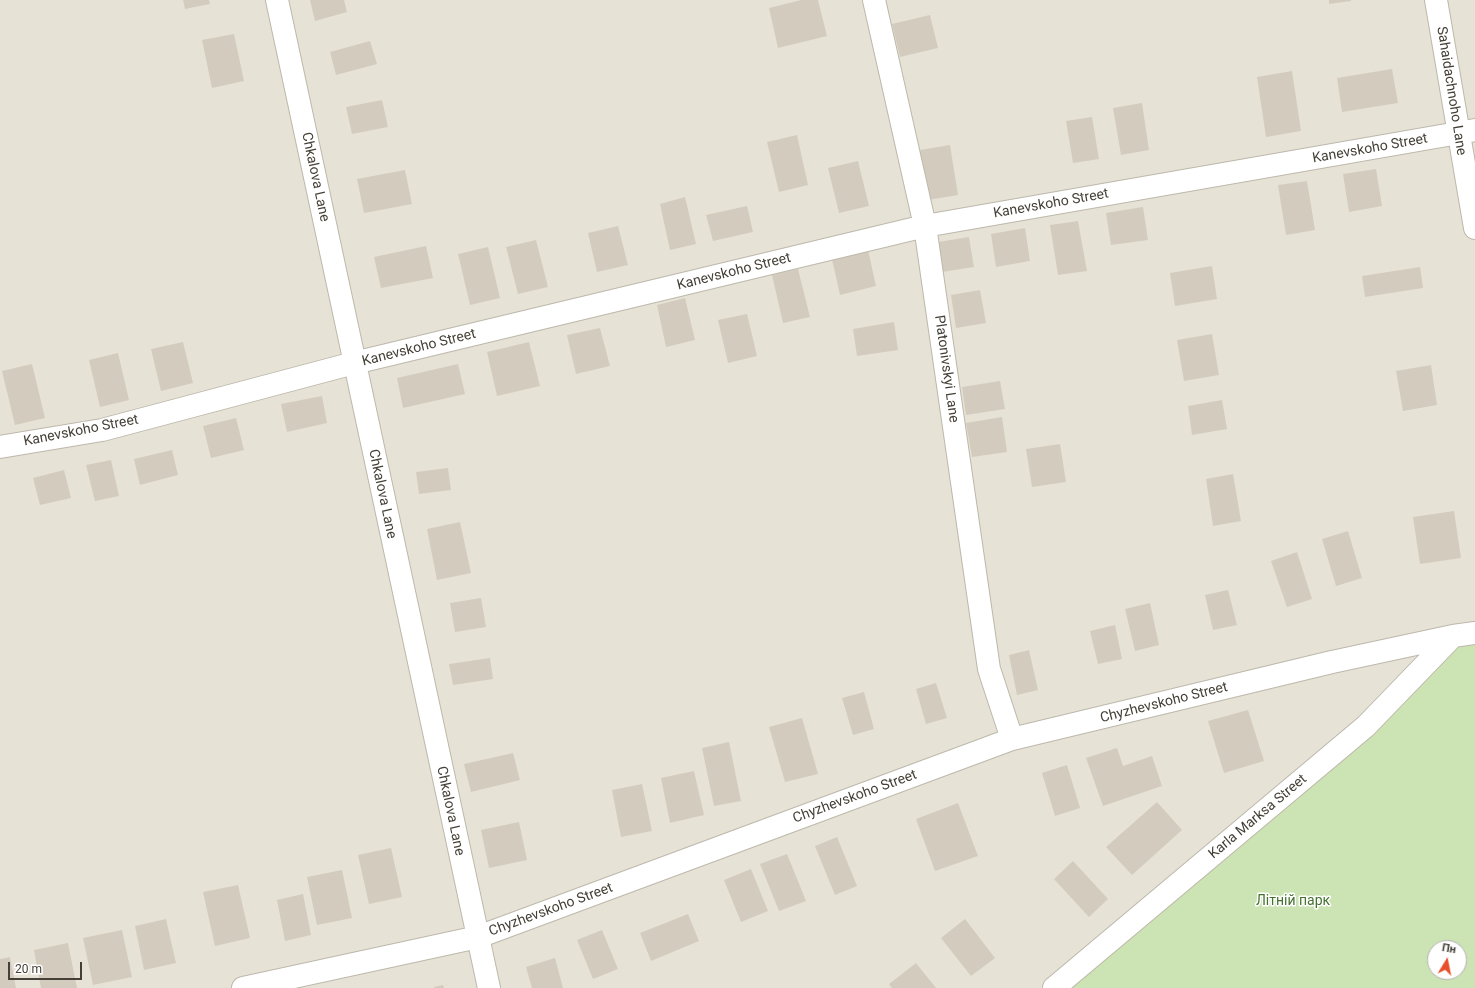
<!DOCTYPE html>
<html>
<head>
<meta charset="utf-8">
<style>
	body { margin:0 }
	#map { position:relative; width:1475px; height:988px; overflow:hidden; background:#f2f0e8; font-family:Roboto,sans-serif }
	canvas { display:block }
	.north { position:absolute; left:1427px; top:940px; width:40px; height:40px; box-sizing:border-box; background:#fff; border:1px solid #b5b3af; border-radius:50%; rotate:10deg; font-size:11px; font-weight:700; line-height:16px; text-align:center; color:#454037 }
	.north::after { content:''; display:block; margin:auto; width:14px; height:18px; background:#e8502a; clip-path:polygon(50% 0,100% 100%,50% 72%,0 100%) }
	.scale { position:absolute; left:8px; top:962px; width:74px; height:18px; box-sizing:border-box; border:2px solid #454037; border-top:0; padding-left:5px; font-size:12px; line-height:14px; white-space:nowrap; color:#454037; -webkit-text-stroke:3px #fff; paint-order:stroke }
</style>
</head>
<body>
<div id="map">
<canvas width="1475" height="988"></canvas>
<div class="north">Пн</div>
<div class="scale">20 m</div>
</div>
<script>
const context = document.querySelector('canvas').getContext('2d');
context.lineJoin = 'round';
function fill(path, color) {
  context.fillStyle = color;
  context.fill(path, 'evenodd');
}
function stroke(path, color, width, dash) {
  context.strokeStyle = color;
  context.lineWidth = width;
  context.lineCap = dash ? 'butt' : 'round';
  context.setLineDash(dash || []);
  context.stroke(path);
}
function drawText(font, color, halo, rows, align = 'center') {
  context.font = font + ' Roboto,sans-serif';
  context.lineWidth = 3;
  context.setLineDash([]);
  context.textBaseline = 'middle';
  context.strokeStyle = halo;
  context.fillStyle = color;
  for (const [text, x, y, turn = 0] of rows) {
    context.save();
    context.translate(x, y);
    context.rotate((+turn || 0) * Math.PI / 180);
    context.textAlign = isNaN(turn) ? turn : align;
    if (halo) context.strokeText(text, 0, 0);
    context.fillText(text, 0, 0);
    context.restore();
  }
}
const residential = new Path2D(`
	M 0,0 L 1475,0 L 1475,633 L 1054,988 L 0,988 Z`);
const green = new Path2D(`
	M 1475,633 L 1475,988 L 1054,988 L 1453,636 ZM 1435,948 L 1459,948 L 1459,972 L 1435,972 Z`);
const building = new Path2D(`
	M 183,0 L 209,0 L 210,4 L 185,9 Z
	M 310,0 L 344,0 L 347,12 L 315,21 Z
	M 801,0 L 818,0 L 827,36 L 778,48 L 769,8 Z
	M 1329,0 L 1351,0 L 1351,1 L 1329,4 Z
	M 930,15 L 938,48 L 900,57 L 892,24 Z
	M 234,34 L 244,81 L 212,88 L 202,40 Z
	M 370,41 L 377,64 L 336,75 L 330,52 Z
	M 1392,69 L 1398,103 L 1342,112 L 1337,78 Z
	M 1292,71 L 1301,131 L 1266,137 L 1257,77 Z
	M 382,100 L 388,127 L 352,134 L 346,107 Z
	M 1142,103 L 1149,150 L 1121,155 L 1113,108 Z
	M 1092,117 L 1099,159 L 1073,163 L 1066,121 Z
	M 797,135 L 808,185 L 779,192 L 767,142 Z
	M 950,145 L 958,195 L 928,200 L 920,150 Z
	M 858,161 L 869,206 L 839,213 L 828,168 Z
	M 1376,169 L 1382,206 L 1349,212 L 1343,174 Z
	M 405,170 L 412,204 L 364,213 L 357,179 Z
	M 1307,181 L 1315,230 L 1286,235 L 1278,185 Z
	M 685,197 L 696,244 L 670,250 L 660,204 Z
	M 747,206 L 753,232 L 713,241 L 706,215 Z
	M 1143,207 L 1148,240 L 1111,245 L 1106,213 Z
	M 1078,221 L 1087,271 L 1058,275 L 1050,225 Z
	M 618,226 L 628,265 L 597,272 L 588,233 Z
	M 1025,228 L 1030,261 L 996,267 L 991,234 Z
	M 969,237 L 974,267 L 942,272 L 938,242 Z
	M 536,240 L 548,287 L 518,294 L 506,247 Z
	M 426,246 L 433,278 L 381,288 L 374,257 Z
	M 488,247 L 500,298 L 470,305 L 458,254 Z
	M 868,250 L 876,286 L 840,295 L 832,259 Z
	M 1212,266 L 1217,299 L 1175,306 L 1170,273 Z
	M 1420,267 L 1423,288 L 1365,297 L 1362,276 Z
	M 798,269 L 810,317 L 783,323 L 772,275 Z
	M 980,290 L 986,323 L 956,328 L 951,295 Z
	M 685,298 L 695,340 L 666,347 L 657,305 Z
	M 747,314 L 757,356 L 728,363 L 718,320 Z
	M 894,322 L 898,350 L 857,356 L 853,329 Z
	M 600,328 L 610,366 L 576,374 L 567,335 Z
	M 1212,334 L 1219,375 L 1184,381 L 1177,340 Z
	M 183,342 L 193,383 L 161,391 L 151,349 Z
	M 529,342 L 540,386 L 497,396 L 487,352 Z
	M 118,353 L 129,400 L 100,407 L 89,360 Z
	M 32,364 L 45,418 L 15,425 L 2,371 Z
	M 458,364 L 465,394 L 403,408 L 397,378 Z
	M 1431,365 L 1437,405 L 1403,411 L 1396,371 Z
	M 1000,381 L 1005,409 L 966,415 L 962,387 Z
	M 322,396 L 327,423 L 287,432 L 281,404 Z
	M 1222,400 L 1227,429 L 1192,435 L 1188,406 Z
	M 1002,417 L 1007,452 L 972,457 L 966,423 Z
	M 236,418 L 244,450 L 211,458 L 203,426 Z
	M 1060,444 L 1066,482 L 1032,487 L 1026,449 Z
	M 172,450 L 178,475 L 140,485 L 134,459 Z
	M 111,460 L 119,496 L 95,501 L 86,465 Z
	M 448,468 L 451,490 L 419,494 L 416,472 Z
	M 64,470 L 71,498 L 40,505 L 33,478 Z
	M 1233,474 L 1241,521 L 1213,526 L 1206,479 Z
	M 1454,511 L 1461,558 L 1420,564 L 1413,517 Z
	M 460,522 L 471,573 L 437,580 L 427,529 Z
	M 1348,531 L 1362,578 L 1336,586 L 1322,539 Z
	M 1297,552 L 1312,599 L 1287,607 L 1271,561 Z
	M 1228,590 L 1237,625 L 1213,630 L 1205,595 Z
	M 481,598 L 486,627 L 455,632 L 450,603 Z
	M 1150,603 L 1159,645 L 1135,651 L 1125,609 Z
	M 1115,625 L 1122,659 L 1098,664 L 1090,631 Z
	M 1029,650 L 1038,690 L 1017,695 L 1009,655 Z
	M 490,658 L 493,679 L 453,685 L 449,664 Z
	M 936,683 L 947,718 L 926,724 L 916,689 Z
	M 864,692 L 874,729 L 853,735 L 842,698 Z
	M 1248,710 L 1264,761 L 1224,773 L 1208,721 Z
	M 802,718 L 818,774 L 785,782 L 769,727 Z
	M 729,742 L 741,801 L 714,806 L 702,748 Z
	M 1117,748 L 1123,766 L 1152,756 L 1162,786 L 1103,806 L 1086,758 Z
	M 513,753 L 520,780 L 471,792 L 464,764 Z
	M 1067,765 L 1080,808 L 1055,816 L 1042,773 Z
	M 694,771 L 704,815 L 670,823 L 661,778 Z
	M 642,784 L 652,831 L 621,837 L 612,790 Z
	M 1157,802 L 1182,830 L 1132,875 L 1106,847 Z
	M 958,803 L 978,856 L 935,871 L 916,819 Z
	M 519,822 L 527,860 L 489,868 L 481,830 Z
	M 837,837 L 857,886 L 835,895 L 815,846 Z
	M 391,848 L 402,897 L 369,904 L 358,855 Z
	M 787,854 L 806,901 L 779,911 L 760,864 Z
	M 1073,861 L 1108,899 L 1089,917 L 1054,879 Z
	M 751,869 L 768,911 L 741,922 L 724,880 Z
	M 342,870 L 352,918 L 317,925 L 307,877 Z
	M 238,885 L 250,938 L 215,946 L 203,892 Z
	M 303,894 L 311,935 L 285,941 L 277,900 Z
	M 688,914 L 699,941 L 651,961 L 640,933 Z
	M 166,919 L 176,963 L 144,970 L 135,926 Z
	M 965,919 L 995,958 L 971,976 L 941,938 Z
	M 122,930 L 132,977 L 93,985 L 83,938 Z
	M 602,930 L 618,969 L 593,979 L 577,940 Z
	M 68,943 L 77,988 L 41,988 L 34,950 Z
	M 10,957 L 16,988 L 0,988 L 0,959 Z
	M 555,958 L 563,988 L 532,988 L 526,967 Z
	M 916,963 L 936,988 L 892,988 L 889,984 Z
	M 443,985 L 444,988 L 434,988 L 434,987 Z`);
const minor = new Path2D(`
	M 277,0 L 489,988
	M 874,0 L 925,226 L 989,669 L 1012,739
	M 1436,0 L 1475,228
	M 0,447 L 102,430 L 354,363 L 925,226 L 1475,130
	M 243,988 L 478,937 L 1012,739 L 1332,662 L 1453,636 L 1475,633
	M 1054,988 L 1366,726 L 1453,636`);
const streetNames = [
	["Sahaidachnoho Lane",1451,91,81],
	["Kanevskoho Street",1370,149,-10],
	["Chkalova Lane",315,177,78],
	["Kanevskoho Street",1051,204,-10],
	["Kanevskoho Street",734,272,-14],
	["Kanevskoho Street",419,348,-14],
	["Platonivskyi Lane",946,369,82],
	["Kanevskoho Street",81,431,-11],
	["Chkalova Lane",382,494,78],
	["Chyzhevskoho Street",1164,703,-14],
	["Chyzhevskoho Street",855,797,-20],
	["Chkalova Lane",450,811,78],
	["Karla Marksa Street",1258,817,-40],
	["Chyzhevskoho Street",551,910,-20]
];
const parkNames = [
	["Літній парк",1293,901]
];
fill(residential, '#e6e2d6');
fill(green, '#cce3b4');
fill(building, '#d3ccbe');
stroke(minor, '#bdb8ab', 24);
stroke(minor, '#fff', 22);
drawText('14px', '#454037', '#fff', streetNames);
drawText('14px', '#45722f', '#fff', parkNames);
</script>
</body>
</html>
